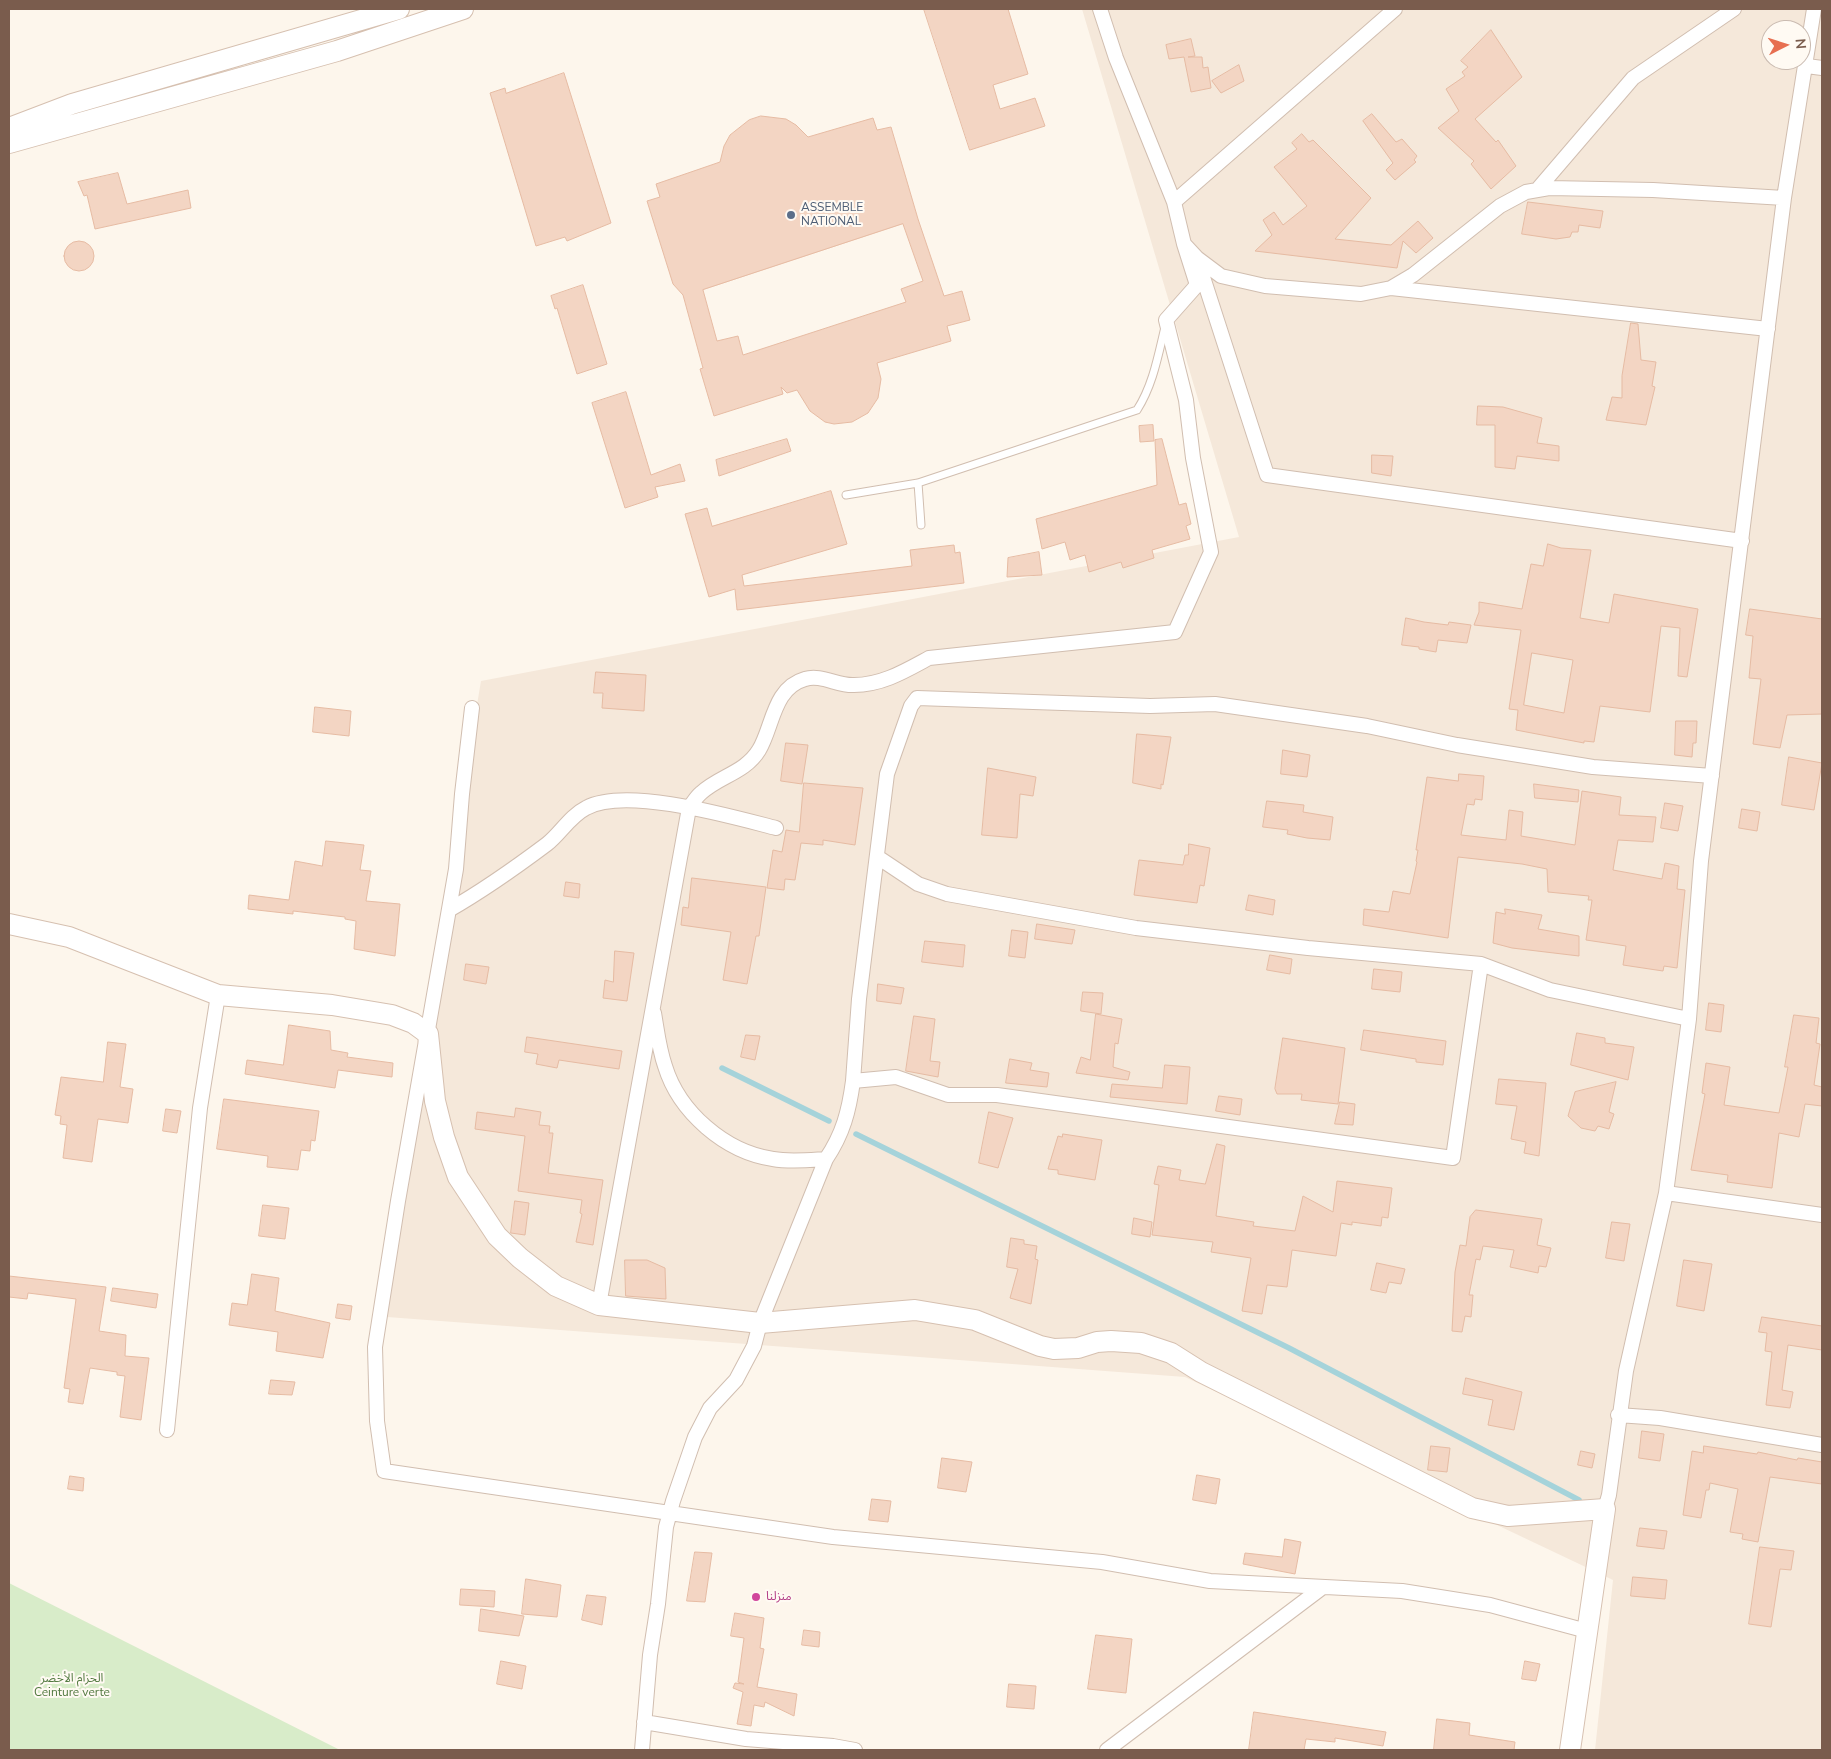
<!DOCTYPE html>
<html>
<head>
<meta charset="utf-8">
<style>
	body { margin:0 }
	#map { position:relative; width:1831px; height:1759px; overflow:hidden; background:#fdf6ec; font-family:"Nunito Sans",sans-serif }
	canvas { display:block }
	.frame { position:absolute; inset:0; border:10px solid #7a5c4d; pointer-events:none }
	.north { position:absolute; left:1761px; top:20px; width:50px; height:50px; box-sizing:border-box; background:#fffaf3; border:1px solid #cabbb1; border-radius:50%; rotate:85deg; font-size:14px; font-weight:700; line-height:20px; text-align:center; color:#7a5c4d }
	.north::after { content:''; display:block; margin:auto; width:18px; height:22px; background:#e76f51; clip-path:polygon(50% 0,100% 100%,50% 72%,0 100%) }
</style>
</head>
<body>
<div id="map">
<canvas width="1831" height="1759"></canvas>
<div class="frame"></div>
<div class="north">N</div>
</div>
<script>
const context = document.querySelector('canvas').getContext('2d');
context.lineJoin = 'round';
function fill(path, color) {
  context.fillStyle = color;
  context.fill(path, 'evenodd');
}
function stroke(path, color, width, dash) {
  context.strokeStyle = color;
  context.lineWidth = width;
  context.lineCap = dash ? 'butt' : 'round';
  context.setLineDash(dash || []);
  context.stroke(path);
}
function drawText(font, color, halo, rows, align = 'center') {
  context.font = font + ' "Nunito Sans","Noto Sans Arabic",sans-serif';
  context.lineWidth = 4;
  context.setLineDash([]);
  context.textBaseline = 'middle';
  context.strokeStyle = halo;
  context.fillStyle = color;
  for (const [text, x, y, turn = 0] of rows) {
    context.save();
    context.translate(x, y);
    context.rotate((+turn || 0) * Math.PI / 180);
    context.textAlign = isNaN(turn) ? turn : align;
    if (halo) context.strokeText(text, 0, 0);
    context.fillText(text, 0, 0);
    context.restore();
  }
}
const residential = new Path2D(`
	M 1082,9 L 1822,9 L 1822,1750 L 1595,1750 L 1613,1580 L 1185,1377 L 374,1316 L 481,681 L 1239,537 ZM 1771,30 L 1801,30 L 1801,60 L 1771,60 Z`);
const green = new Path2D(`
	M 9,1583 L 340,1750 L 9,1750 Z`);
const stream = new Path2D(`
	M 722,1068 L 829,1121
	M 856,1134 L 1289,1348 L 1579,1500`);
const building = new Path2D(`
	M 924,9 L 1008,9 L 1028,74 L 993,85 L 1000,109 L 1035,98 L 1045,126 L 970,150 Z
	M 1491,30 L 1522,77 L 1475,119 L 1496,142 L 1498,140 L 1516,166 L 1491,189 L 1471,164 L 1474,161 L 1438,128 L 1459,111 L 1446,89 L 1465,76 L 1462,72 L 1468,67 L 1461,61 Z
	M 1191,39 L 1195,56 L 1188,57 L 1202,57 L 1203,68 L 1208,67 L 1211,88 L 1191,92 L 1184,57 L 1169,59 L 1166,45 Z
	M 1239,65 L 1244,81 L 1221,93 L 1212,81 Z
	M 564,73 L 611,223 L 567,241 L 565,237 L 536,246 L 490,93 L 505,88 L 506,93 Z
	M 1372,114 L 1396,142 L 1402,139 L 1417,156 L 1414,160 L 1416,162 L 1395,180 L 1386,170 L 1393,163 L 1363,121 Z
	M 761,116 L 786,119 L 796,125 L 808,137 L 873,118 L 877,130 L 891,127 L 918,219 L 944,296 L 962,291 L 970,320 L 947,326 L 951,341 L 877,363 L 881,379 L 878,398 L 868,413 L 852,422 L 834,424 L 825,422 L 810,411 L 797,390 L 787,393 L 781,387 L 783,394 L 714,416 L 700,369 L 703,368 L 683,295 L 673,284 L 647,201 L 660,197 L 656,184 L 720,162 L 724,146 L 730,135 L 749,120 ZM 903,224 L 923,281 L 901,289 L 906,302 L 743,355 L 738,336 L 717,341 L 703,290 Z
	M 1302,134 L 1309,142 L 1313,140 L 1371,198 L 1335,239 L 1391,245 L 1418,221 L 1433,238 L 1416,253 L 1403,241 L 1397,268 L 1255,251 L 1272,235 L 1263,220 L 1274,212 L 1283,225 L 1307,206 L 1274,167 L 1297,149 L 1292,143 Z
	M 118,173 L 127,204 L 188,190 L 191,208 L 95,229 L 87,195 L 84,196 L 78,182 Z
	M 1528,202 L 1603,211 L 1600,228 L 1579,225 L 1578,232 L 1572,232 L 1570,237 L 1556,239 L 1522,234 Z
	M64 256a15 15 0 1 1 30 0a15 15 0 1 1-30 0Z
	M 583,285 L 607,364 L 577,374 L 557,308 L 555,309 L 551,296 Z
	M 1631,323 L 1638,324 L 1641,360 L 1656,362 L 1652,386 L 1655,387 L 1646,425 L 1606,420 L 1612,397 L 1622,398 L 1622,376 Z
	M 626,392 L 651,475 L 680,464 L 685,481 L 655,487 L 658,497 L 625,508 L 592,403 Z
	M 1478,406 L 1503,407 L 1542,418 L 1537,443 L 1559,446 L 1559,461 L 1517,456 L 1515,469 L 1495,467 L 1495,425 L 1477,425 Z
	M 1153,425 L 1154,441 L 1140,442 L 1139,426 Z
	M 787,439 L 791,451 L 719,476 L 716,460 Z
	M 1162,439 L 1179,505 L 1186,503 L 1191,524 L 1186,526 L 1190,539 L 1152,550 L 1154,558 L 1123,568 L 1121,562 L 1089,572 L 1085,555 L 1070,560 L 1065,542 L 1042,549 L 1036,519 L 1157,485 L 1155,440 Z
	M 1372,455 L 1393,456 L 1391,476 L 1372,473 Z
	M 831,491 L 847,544 L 742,575 L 744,586 L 912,566 L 910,550 L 954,545 L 955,553 L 960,552 L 964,583 L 737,610 L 735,589 L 709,597 L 685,514 L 707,508 L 712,526 Z
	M 1548,544 L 1561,548 L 1591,550 L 1580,618 L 1609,623 L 1614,594 L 1698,609 L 1687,677 L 1678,676 L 1680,628 L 1661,626 L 1650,712 L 1600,706 L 1594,742 L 1584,741 L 1584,743 L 1516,730 L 1518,710 L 1509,709 L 1521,630 L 1474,625 L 1479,612 L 1479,602 L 1522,609 L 1531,564 L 1543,566 ZM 1532,653 L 1573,660 L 1564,713 L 1524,705 Z
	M 1039,552 L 1042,575 L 1007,577 L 1008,558 Z
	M 1750,609 L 1822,619 L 1822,714 L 1787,715 L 1780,748 L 1753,744 L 1761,679 L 1749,678 L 1753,636 L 1746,635 Z
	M 1406,618 L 1424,622 L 1448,625 L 1449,622 L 1471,625 L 1467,643 L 1438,640 L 1436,652 L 1419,649 L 1419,647 L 1402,645 Z
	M 596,672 L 646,675 L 644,711 L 602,708 L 603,693 L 594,693 Z
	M 315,707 L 351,711 L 349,736 L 313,732 Z
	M 1676,721 L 1697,721 L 1696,743 L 1693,743 L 1692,757 L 1675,755 Z
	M 1137,734 L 1171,737 L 1163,785 L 1161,784 L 1161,789 L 1133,783 Z
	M 786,743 L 808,745 L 802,784 L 781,781 Z
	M 1283,750 L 1310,755 L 1307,777 L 1281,774 Z
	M 1789,757 L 1822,763 L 1814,810 L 1782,805 Z
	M 988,768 L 1036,777 L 1033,796 L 1020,794 L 1017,838 L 982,835 Z
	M 1459,774 L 1484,776 L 1482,800 L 1475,799 L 1474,805 L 1467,804 L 1461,835 L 1506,840 L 1509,810 L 1523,812 L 1521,836 L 1575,845 L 1582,791 L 1621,797 L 1619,815 L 1656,817 L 1653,842 L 1618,840 L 1613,870 L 1662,879 L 1665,863 L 1679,866 L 1677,889 L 1685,890 L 1677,968 L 1664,966 L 1663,971 L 1623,965 L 1626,946 L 1586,940 L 1592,900 L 1588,900 L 1589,896 L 1548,892 L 1547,869 L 1522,864 L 1458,857 L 1448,938 L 1363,925 L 1364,909 L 1389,912 L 1393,891 L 1410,894 L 1417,862 L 1416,861 L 1418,850 L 1416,850 L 1427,777 L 1458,781 Z
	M 804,783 L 863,788 L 855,845 L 823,840 L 823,845 L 801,843 L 795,880 L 785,879 L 784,890 L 767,888 L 773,850 L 782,852 L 786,830 L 799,832 Z
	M 1534,784 L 1579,790 L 1578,802 L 1535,798 Z
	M 1267,801 L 1304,805 L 1303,812 L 1333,817 L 1330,840 L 1307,838 L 1287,834 L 1288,830 L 1263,827 Z
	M 1665,803 L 1683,806 L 1678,831 L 1661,828 Z
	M 1742,809 L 1760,812 L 1757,831 L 1739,828 Z
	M 326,841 L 364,845 L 360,870 L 371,871 L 366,901 L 400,904 L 395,956 L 354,949 L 356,921 L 345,919 L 345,917 L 293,911 L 293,914 L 248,909 L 249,895 L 289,900 L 295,861 L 322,866 Z
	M 1189,844 L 1210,848 L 1204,886 L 1200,885 L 1197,903 L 1134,895 L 1139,860 L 1183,865 L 1185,855 L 1188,855 Z
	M 692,878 L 766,887 L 759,936 L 756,936 L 747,984 L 723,980 L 731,932 L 681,925 L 683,907 L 688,908 Z
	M 566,882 L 580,884 L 579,898 L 564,896 Z
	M 1249,895 L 1275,900 L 1273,915 L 1246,910 Z
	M 1505,909 L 1542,915 L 1538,929 L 1579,936 L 1579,956 L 1512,948 L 1493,943 L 1496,912 L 1505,914 Z
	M 1037,924 L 1075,930 L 1072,944 L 1035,939 Z
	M 1012,930 L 1028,932 L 1025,958 L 1009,956 Z
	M 925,941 L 965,945 L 963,967 L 922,962 Z
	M 615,951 L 634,953 L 627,1001 L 603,998 L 605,980 L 613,982 Z
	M 1270,955 L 1292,959 L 1290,974 L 1267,970 Z
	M 466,964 L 489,967 L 486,984 L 464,980 Z
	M 1374,969 L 1402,972 L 1400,992 L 1372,989 Z
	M 878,984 L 904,988 L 901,1004 L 877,1001 Z
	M 1083,992 L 1103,993 L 1101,1014 L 1081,1011 Z
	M 1709,1003 L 1724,1005 L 1721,1032 L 1706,1030 Z
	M 1096,1014 L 1122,1019 L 1118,1044 L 1115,1043 L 1113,1067 L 1130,1072 L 1128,1080 L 1076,1073 L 1081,1057 L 1090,1060 Z
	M 1794,1015 L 1819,1018 L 1816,1043 L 1820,1044 L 1814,1085 L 1822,1087 L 1822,1106 L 1805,1104 L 1799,1137 L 1779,1133 L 1772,1188 L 1727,1182 L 1728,1175 L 1691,1170 L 1705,1094 L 1702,1093 L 1706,1063 L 1730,1067 L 1724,1105 L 1779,1113 L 1788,1067 L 1785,1067 Z
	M 914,1016 L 935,1019 L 930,1061 L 940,1062 L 938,1077 L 906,1071 Z
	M 289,1025 L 330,1031 L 331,1050 L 348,1053 L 347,1057 L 393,1063 L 392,1077 L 338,1070 L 335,1088 L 245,1074 L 247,1060 L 283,1065 Z
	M 1364,1030 L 1446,1041 L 1443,1065 L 1416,1062 L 1416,1059 L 1361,1050 Z
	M 1577,1033 L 1605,1038 L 1605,1043 L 1634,1047 L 1628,1080 L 1571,1065 Z
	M 746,1035 L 760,1036 L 755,1060 L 741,1057 Z
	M 527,1037 L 622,1051 L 619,1069 L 559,1060 L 557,1068 L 536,1064 L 538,1054 L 525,1052 Z
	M 1283,1038 L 1345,1048 L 1338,1104 L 1301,1100 L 1302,1094 L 1277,1094 L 1275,1089 Z
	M 108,1042 L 126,1044 L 120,1087 L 133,1089 L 128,1123 L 98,1119 L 92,1162 L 63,1158 L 67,1125 L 60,1124 L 61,1116 L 55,1115 L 61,1077 L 103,1082 Z
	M 1010,1059 L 1032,1063 L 1030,1070 L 1049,1073 L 1047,1087 L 1006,1083 Z
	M 1165,1065 L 1190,1067 L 1187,1104 L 1110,1097 L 1112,1084 L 1162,1088 Z
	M 1499,1079 L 1546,1083 L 1539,1156 L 1524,1153 L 1526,1142 L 1511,1139 L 1517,1106 L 1496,1104 Z
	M 1616,1082 L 1609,1112 L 1614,1114 L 1609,1129 L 1598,1126 L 1595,1131 L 1581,1128 L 1568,1116 L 1575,1092 Z
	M 1219,1096 L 1242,1099 L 1240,1115 L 1216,1111 Z
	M 224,1099 L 319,1111 L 315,1141 L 311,1140 L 310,1151 L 301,1150 L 298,1170 L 267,1167 L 268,1156 L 217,1149 Z
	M 1340,1102 L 1355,1104 L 1353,1125 L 1335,1124 Z
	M 516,1108 L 541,1112 L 539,1125 L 550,1126 L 549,1133 L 553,1133 L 548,1173 L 603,1180 L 593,1245 L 576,1242 L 582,1214 L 580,1213 L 582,1200 L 518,1191 L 525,1136 L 475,1129 L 477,1112 L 514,1117 Z
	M 166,1109 L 181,1111 L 177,1133 L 163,1131 Z
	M 989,1112 L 1013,1118 L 998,1168 L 979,1163 Z
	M 1063,1134 L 1102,1140 L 1095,1180 L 1058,1174 L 1058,1170 L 1048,1169 L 1058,1136 L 1062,1137 Z
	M 1217,1144 L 1225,1146 L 1216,1216 L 1254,1222 L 1253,1226 L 1295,1231 L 1303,1196 L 1333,1212 L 1337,1181 L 1392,1188 L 1388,1218 L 1382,1217 L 1381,1226 L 1352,1222 L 1352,1225 L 1341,1223 L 1336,1256 L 1292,1250 L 1287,1287 L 1267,1285 L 1262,1314 L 1242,1311 L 1251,1258 L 1211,1252 L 1213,1242 L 1152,1235 L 1159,1185 L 1154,1184 L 1158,1166 L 1181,1170 L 1179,1180 L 1205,1184 Z
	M 515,1201 L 529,1203 L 525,1235 L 511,1233 Z
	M 263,1205 L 289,1208 L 285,1239 L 259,1236 Z
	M 1476,1210 L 1542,1219 L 1537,1245 L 1551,1248 L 1546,1267 L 1539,1266 L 1538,1273 L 1510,1267 L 1514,1250 L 1483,1246 L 1480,1260 L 1476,1259 L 1469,1295 L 1473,1295 L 1471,1317 L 1465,1316 L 1462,1332 L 1452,1331 L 1455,1272 L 1460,1245 L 1466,1246 L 1470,1217 Z
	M 1134,1218 L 1152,1222 L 1150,1237 L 1132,1234 Z
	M 1612,1222 L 1630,1224 L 1624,1261 L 1606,1258 Z
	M 1011,1238 L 1024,1240 L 1024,1244 L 1037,1246 L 1035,1259 L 1038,1260 L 1031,1304 L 1010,1298 L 1018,1269 L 1007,1267 Z
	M 625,1260 L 647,1260 L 665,1268 L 666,1299 L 626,1296 Z
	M 1684,1260 L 1712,1264 L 1704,1311 L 1677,1306 Z
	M 1377,1263 L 1405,1269 L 1401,1284 L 1389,1282 L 1386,1293 L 1371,1290 Z
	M 252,1274 L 279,1278 L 275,1311 L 330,1323 L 323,1358 L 276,1351 L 278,1332 L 229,1325 L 232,1303 L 247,1305 Z
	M 9,1276 L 106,1287 L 99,1331 L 126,1335 L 125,1356 L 149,1358 L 141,1420 L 120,1417 L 125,1376 L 117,1375 L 117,1372 L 90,1368 L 83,1404 L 68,1402 L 70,1389 L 64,1388 L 76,1299 L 28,1293 L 27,1299 L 9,1297 Z
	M 113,1288 L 158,1294 L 156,1308 L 111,1301 Z
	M 338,1304 L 352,1306 L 350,1320 L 336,1318 Z
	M 1762,1317 L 1822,1326 L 1822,1350 L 1788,1345 L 1782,1390 L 1793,1392 L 1790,1408 L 1766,1405 L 1772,1352 L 1765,1351 L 1767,1333 L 1759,1332 Z
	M 1466,1378 L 1522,1392 L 1514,1430 L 1488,1425 L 1493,1400 L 1463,1394 Z
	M 271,1380 L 295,1382 L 292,1395 L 269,1394 Z
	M 1642,1431 L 1664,1434 L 1660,1461 L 1639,1458 Z
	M 1431,1446 L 1450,1448 L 1447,1472 L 1428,1470 Z
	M 1704,1446 L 1757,1454 L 1758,1452 L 1797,1460 L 1798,1458 L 1822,1462 L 1822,1484 L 1770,1477 L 1758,1542 L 1742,1539 L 1743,1534 L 1730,1532 L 1738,1489 L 1710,1483 L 1709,1490 L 1706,1490 L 1701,1518 L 1683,1515 L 1692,1451 L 1703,1453 Z
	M 1581,1451 L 1595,1454 L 1592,1468 L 1578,1465 Z
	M 942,1458 L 972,1462 L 966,1492 L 938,1488 Z
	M 1197,1475 L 1220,1479 L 1216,1504 L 1193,1500 Z
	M 70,1476 L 84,1478 L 83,1491 L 68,1489 Z
	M 872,1499 L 891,1501 L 888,1522 L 869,1520 Z
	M 1640,1528 L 1667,1531 L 1664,1549 L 1637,1546 Z
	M 1285,1539 L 1301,1542 L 1295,1574 L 1243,1564 L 1245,1553 L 1282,1557 Z
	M 1760,1547 L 1794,1551 L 1791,1570 L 1780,1569 L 1771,1627 L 1749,1624 Z
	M 695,1552 L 712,1553 L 705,1602 L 687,1601 Z
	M 1633,1577 L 1667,1580 L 1665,1599 L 1631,1596 Z
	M 526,1579 L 561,1585 L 557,1617 L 522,1614 Z
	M 461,1589 L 495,1591 L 494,1607 L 460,1605 Z
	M 587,1595 L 606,1597 L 602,1625 L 582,1620 Z
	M 481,1609 L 524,1616 L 519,1636 L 479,1631 Z
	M 735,1613 L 764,1618 L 760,1648 L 764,1649 L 757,1687 L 797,1694 L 794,1716 L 765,1702 L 764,1707 L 754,1705 L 751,1726 L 737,1724 L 743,1692 L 733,1688 L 735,1683 L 744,1684 L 738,1682 L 744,1638 L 731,1636 Z
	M 804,1630 L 820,1632 L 819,1647 L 802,1645 Z
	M 1096,1635 L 1132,1639 L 1126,1693 L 1088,1689 Z
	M 501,1661 L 526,1666 L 522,1689 L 497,1684 Z
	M 1525,1661 L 1540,1664 L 1536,1681 L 1522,1679 Z
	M 1009,1684 L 1036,1686 L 1034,1709 L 1007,1707 Z
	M 1254,1712 L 1386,1732 L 1383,1746 L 1335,1738 L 1335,1742 L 1306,1739 L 1304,1750 L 1249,1750 Z
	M 1437,1719 L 1470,1723 L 1469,1735 L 1515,1742 L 1514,1750 L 1434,1750 Z`);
const lane = new Path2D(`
	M 918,483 L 921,525
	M 846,495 L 918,483 L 1137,410 C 1153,385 1158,356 1165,327`);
const street = new Path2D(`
	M 1100,9 L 1116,58 L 1174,202 L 1184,244 L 1197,258 L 1221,276 L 1265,286 L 1361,294 L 1391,288 L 1413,275 L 1500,206 L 1526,192 L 1549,188 L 1653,190 L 1784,198
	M 1814,9 L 1784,198 L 1701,861 L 1689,1019 L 1666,1193 L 1822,1215
	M 1807,66 L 1822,68
	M 1537,190 L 1633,78 L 1734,9
	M 1174,202 L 1395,9
	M 1201,271 L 1267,475 L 1742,541
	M 1391,288 L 1768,329
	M 472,708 L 462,794 L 456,869 L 398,1201 L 375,1347 L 377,1421 L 384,1471 L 833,1537 L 1102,1562 L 1210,1581 L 1402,1591 L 1490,1605 L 1587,1631
	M 879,858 L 918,884 L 947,894 L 1136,928 L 1308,948 L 1481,964 L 1550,990 L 1689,1019
	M 449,910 C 484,890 515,868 547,844 C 560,834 570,816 586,808 C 626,786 733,817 776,828
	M 1481,964 L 1453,1158 L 997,1095 L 948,1095 L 896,1077 L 853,1081 L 859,999 L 887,774 L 911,706 L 917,698 L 1150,706 L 1215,704 L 1367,726 L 1457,745 L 1593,767 L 1712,776
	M 654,1013 C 657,1030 659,1049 665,1066 C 679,1112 725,1152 773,1159 C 790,1162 809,1160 826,1159
	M 599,1305 L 689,808 C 693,803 696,797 701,793 C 719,776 745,773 759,750 C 773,727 773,688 805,679 C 821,674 838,686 854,685 C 882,685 905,671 929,658 L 1175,632 L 1211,552 L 1193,458 L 1186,400 L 1166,320 L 1197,285 L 1184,244
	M 1618,1415 L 1660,1418 L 1822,1445
	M 167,1430 L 200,1108 L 218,995
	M 1605,1509 L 1609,1495 L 1626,1371 L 1666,1193
	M 644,1722 L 746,1739 L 833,1746 L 855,1750
	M 642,1750 L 650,1655 L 658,1604 L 666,1527 L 673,1501 L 695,1437 L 710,1408 L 736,1380 L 754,1346 L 760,1323 L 826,1159 C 843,1134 849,1111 853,1081
	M 1107,1750 L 1323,1587`);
const secondary = new Path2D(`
	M 9,128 L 72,104 L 399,9
	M 9,143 L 337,51 L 463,9
	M 9,924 L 69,937 L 218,995 L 332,1005 L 392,1015 L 413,1023 L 428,1034 L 435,1101 L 444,1137 L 458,1177 L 497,1236 L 520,1258 L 556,1286 L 599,1305 L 760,1323 L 915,1310 L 975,1320 L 1040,1346 L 1054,1349 L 1078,1348 L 1097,1342 L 1111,1341 L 1141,1343 L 1171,1353 L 1201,1372 L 1472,1508 L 1508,1516 L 1605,1509 L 1570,1750`);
const markers = [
	[791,215,5,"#5c6f8a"],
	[756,1597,5,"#d1479c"]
];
const serviceNames = [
	["ASSEMBLE",801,208],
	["NATIONAL",801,222]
];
const hotelNames = [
	["منزلنا",766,1597]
];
const parkNames = [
	["الحزام الأخضر",72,1679],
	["Ceinture verte",72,1693]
];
fill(residential, '#f5e8da');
fill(green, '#d8ecc9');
stroke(stream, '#a5d3da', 5.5);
fill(building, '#f3d5c3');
stroke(building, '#e6bba3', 1);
stroke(lane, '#d1beb0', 9);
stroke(street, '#d1beb0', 16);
stroke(secondary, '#d6c0b0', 22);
stroke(lane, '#fff', 7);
stroke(street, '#fff', 14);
stroke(secondary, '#fff', 20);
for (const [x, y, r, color] of markers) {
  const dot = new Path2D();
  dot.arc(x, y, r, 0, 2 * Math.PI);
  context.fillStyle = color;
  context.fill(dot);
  stroke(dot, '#fffaf3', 2);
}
drawText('12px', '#4e5e75', '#fffaf3', serviceNames, 'left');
drawText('12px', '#b23c85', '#fffaf3', hotelNames, 'left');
drawText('12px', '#537a41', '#fffaf3', parkNames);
</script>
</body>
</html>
